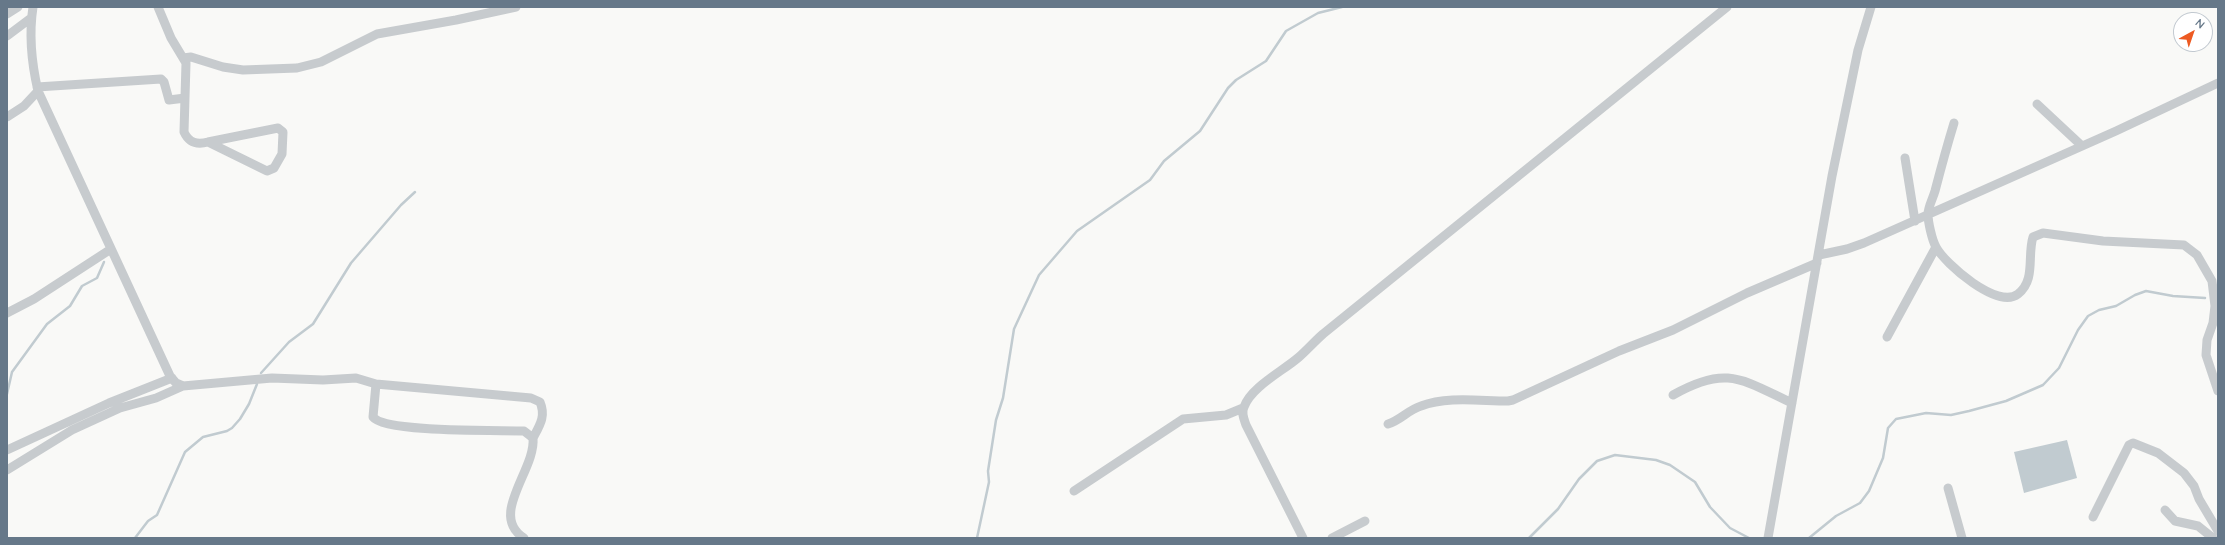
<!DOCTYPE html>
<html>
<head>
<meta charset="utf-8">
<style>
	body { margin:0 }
	#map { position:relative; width:2225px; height:545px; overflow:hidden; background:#f9f9f7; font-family:Quicksand,sans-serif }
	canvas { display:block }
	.frame { position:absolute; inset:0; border:8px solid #667889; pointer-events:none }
	.north { position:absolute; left:2173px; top:12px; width:40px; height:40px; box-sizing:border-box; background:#fff; border:1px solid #c2c9d0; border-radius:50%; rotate:40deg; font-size:11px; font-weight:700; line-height:16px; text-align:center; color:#667889 }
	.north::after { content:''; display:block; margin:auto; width:14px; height:18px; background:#ed5a22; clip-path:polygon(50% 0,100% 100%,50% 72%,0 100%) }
</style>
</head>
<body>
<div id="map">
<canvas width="2225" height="545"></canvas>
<div class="frame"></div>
<div class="north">N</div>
</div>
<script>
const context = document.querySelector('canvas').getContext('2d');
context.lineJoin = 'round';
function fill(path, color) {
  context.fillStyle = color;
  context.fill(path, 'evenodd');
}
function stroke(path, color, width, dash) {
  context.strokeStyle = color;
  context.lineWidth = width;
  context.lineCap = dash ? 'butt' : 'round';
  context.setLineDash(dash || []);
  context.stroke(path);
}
const water = new Path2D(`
	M 2067,440 L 2077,478 L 2024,493 L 2014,452 Z`);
const stream = new Path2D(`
	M 261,373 L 289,342 L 313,324 L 351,263 L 401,205 L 415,192
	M 7,394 L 12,372 L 47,324 L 70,306 L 82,286 L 97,278 L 104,262
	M 135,538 L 148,521 L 157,515 L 185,452 L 203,437 L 227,431 L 232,428 L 240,419 L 249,404 L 257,384
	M 977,538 L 989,482 L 988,471 L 996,420 L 1003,398 L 1014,329 L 1039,275 L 1077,231 L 1150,180 L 1164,161 L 1200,131 L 1228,88 L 1236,80 L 1266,61 L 1286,31 L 1318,13 L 1342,7
	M 1529,538 L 1558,509 L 1579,479 L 1597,461 L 1615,455 L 1656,460 L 1670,465 L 1695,482 L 1710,507 L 1730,528 L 1749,538
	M 1809,538 L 1836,516 L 1860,503 L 1869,491 L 1883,458 L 1888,428 L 1896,419 L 1926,413 L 1951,415 L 1969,411 L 2006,401 L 2043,385 L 2059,368 L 2078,330 L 2088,316 L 2099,310 L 2116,306 L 2135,295 L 2146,291 L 2173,296 L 2205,298`);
const street = new Path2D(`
	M 33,7 C 29,33 32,65 38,91 L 170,376 L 176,383 L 183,386 L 272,378 L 323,380 L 356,378 L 376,384 L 373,417 C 385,433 499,430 524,431 L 533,438 C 536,470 488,515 524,538
	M 158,7 L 171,38 L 186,63 L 184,132 C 189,143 197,145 208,142 L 278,128 L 283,132 L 282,154 L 274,168 L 267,171 L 208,142
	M 7,14 L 18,7
	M 7,36 L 31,18
	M 183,58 L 191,57 L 223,67 L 243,70 L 297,68 L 321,62 L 377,34 L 456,20 L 516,7
	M 37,87 L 161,79 L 164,82 L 169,100 L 185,98
	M 2037,104 L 2082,146
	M 7,117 L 24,106 L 38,91
	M 1954,123 C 1947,146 1941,168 1935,191 C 1933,198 1928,207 1928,214 C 1928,222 1932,240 1936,247 C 1945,264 1998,310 2018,294 C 2036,280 2027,256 2033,237 L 2043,233 L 2103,241 L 2184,245 L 2197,255 L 2212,281 L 2215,306 L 2213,323 L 2207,340 L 2206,355 L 2218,391
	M 1905,158 L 1915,221
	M 1819,255 L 1847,249 L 1864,243 L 2116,131 L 2218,83
	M 7,313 L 34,299 L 111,249
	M 1887,337 L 1936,247
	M 376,384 L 531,398 L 540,402 C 546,416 540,425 533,438
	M 1673,395 C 1726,365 1741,379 1792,403
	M 1388,424 C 1401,420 1408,410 1421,406 C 1447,396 1480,401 1508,401 L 1513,400 L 1619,351 L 1673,330 L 1747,293 L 1817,263
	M 7,450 L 109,403 L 172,378
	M 7,470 L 72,430 L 120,408 L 156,398 L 183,386
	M 1948,488 L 1962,538
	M 1074,491 L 1183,419 L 1226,415 L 1243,408
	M 2165,510 L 2175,521 L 2198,526 L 2213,538
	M 2093,517 L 2129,445 L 2133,443 L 2158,453 L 2184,473 L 2194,486 L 2199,499 L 2218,531
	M 1303,538 L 1246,425 C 1244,419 1241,413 1244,407 C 1251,387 1283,371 1299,357 C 1307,350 1315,341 1323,334 L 1727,7
	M 1332,538 L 1365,521
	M 1768,538 L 1832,176 L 1858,50 L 1871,7`);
fill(water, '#c1cbd0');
stroke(stream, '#c1cbd0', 2.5);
stroke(street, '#c7cbce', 9);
</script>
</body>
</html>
